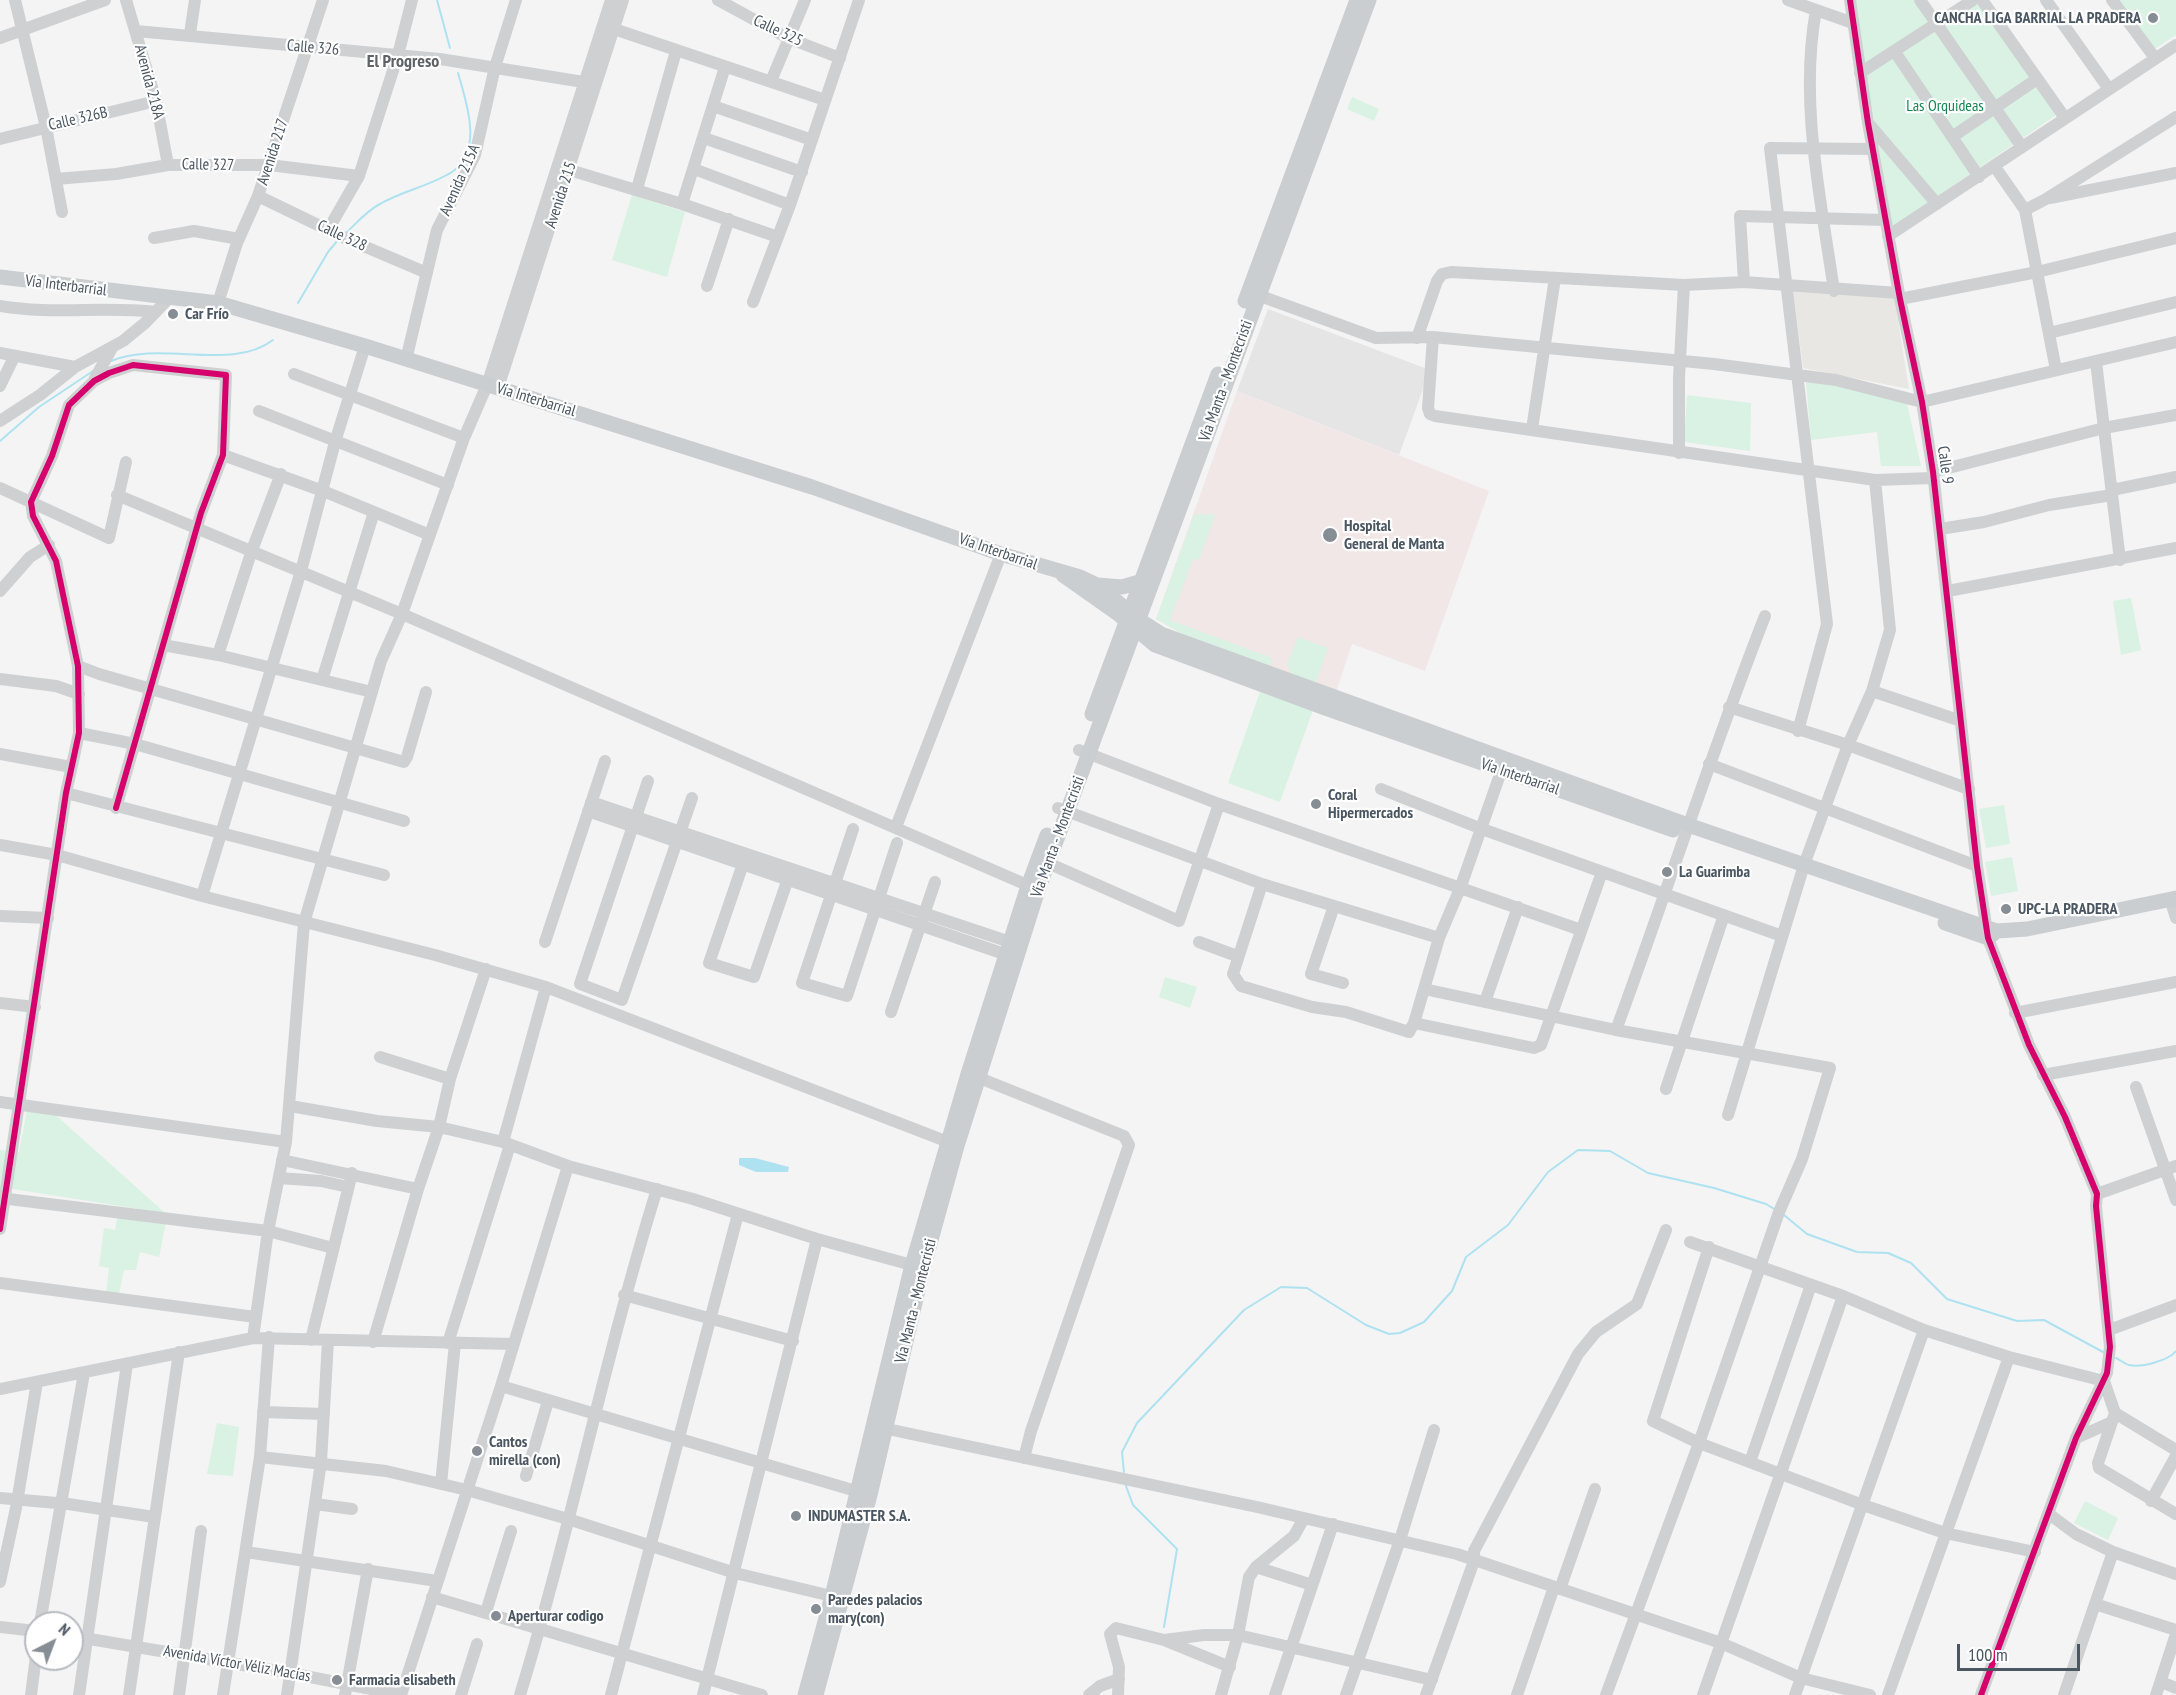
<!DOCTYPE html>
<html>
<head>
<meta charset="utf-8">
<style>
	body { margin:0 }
	#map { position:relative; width:2176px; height:1695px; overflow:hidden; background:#f4f4f4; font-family:"PT Sans Narrow",sans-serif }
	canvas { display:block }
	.north { position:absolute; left:24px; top:1611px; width:60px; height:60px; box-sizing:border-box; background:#fff; border:2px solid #b7bbc0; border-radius:50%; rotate:42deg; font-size:16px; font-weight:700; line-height:24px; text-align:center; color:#4a5661 }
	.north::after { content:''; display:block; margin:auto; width:21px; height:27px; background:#868d94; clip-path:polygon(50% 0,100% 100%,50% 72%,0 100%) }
	.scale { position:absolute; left:1957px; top:1644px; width:123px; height:27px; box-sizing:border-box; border:3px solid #4a5661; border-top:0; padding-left:8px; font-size:18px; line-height:21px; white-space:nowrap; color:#4a5661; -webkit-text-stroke:4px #fff; paint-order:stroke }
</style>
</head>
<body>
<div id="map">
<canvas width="2176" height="1695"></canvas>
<div class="north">N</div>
<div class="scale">100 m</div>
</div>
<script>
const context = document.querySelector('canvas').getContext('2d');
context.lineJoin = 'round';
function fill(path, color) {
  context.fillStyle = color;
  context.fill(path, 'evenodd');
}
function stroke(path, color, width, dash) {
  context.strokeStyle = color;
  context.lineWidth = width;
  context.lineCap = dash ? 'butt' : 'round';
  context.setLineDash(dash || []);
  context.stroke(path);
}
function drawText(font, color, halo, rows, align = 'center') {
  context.font = font + ' "PT Sans Narrow",sans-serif';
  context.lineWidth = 4.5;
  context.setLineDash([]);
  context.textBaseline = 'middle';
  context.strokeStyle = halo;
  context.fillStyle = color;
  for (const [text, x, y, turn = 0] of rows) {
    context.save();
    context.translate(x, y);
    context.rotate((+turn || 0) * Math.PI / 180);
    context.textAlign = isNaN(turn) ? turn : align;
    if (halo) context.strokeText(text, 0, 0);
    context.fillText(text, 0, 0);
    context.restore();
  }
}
const commercial = new Path2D(`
	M 1793,290 L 1894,296 L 1909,389 L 1803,368 Z`);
const education = new Path2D(`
	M 1268,309 L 1430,370 L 1399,455 L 1237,391 Z`);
const medical = new Path2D(`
	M 1237,391 L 1489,491 L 1425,671 L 1352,644 L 1336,692 L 1184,635 L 1156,619 Z`);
const green = new Path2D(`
	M 1850,0 L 1914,0 L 1931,28 L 1862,71 Z
	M 1978,0 L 2058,114 L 1892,227 L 1866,73 Z
	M 2119,0 L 2176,0 L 2176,35 L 2153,50 Z
	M 1352,97 L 1379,109 L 1374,121 L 1347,109 Z
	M 632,195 L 685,212 L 667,277 L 612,260 Z
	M 1806,381 L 1841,386 L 1907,403 L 1921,466 L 1881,466 L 1877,432 L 1811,440 Z
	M 1687,395 L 1751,403 L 1750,451 L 1684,442 Z
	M 1211,514 L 1215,515 L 1199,560 L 1193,559 L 1170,620 L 1272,658 L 1271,663 L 1273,664 L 1267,666 L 1184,635 L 1156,619 L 1194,515 Z
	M 2131,598 L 2141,650 L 2121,655 L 2113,601 Z
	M 1298,637 L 1328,648 L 1315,684 L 1292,676 L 1287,664 Z
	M 1260,692 L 1313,710 L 1280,802 L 1228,783 Z
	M 2004,805 L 2010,844 L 1986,848 L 1979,809 Z
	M 2012,857 L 2018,891 L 1991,896 L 1985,862 Z
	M 1165,977 L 1197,987 L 1190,1008 L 1159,997 Z
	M 28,1105 L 49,1109 L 165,1213 L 0,1187 L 0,1150 L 19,1152 Z
	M 119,1208 L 167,1217 L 159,1257 L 140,1252 L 136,1270 L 124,1270 L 119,1294 L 106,1293 L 109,1268 L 99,1266 L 104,1228 L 115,1230 Z
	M 217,1423 L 239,1427 L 233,1476 L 207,1474 Z
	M 2085,1501 L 2118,1518 L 2108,1540 L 2074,1523 Z`);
const water = new Path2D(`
	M 739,1158 L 755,1158 L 789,1167 L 788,1172 L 756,1172 L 739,1165 Z`);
const stream = new Path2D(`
	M 437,0 L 450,48
	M 345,234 C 356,224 366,211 380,204 C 402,191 430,186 452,172 C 484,151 466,101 458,73
	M 298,303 L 328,252 L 338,240
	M 111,361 C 161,340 231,372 273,340
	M 0,441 L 39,407 L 93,371
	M 1784,1215 L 1807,1234 L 1857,1252 L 1888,1253 L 1911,1263 L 1947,1299 L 2017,1321 L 2044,1320 L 2103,1352
	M 2116,1358 C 2120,1360 2125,1364 2129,1365 C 2142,1368 2169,1360 2176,1351
	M 1124,1472 L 1122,1452 L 1137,1423 L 1244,1310 L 1281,1287 L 1307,1288 L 1366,1325 L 1389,1334 L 1400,1333 L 1424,1322 L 1452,1291 L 1466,1257 L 1508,1225 L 1548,1172 L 1578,1150 L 1610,1151 L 1648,1173 L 1714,1188 L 1766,1204 L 1776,1210
	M 1126,1486 L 1133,1505 L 1177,1549 L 1164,1627`);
const minor = new Path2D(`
	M 15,0 L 46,127 L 62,212
	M 126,0 L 156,101 L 168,165
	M 718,0 L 788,38 L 840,58
	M 1788,0 L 1853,23
	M 1850,0 L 1868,123 L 1900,299 L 1922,402 L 1933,472 L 1977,866 L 1988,938 L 2029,1045 L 2065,1117 L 2097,1194 L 2096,1206 L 2110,1347 L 2107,1373 L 2076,1438 L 1981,1695
	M 1920,0 L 2022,147
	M 1982,0 L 2065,118
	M 2046,0 L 2109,89
	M 2112,0 L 2155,58
	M 1816,10 C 1799,103 1821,199 1834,291
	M 614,29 L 825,100
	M 136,31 L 440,59 L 596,84
	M 190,34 L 195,0
	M 0,38 L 105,0
	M 1895,52 L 1979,177
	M 1860,73 L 1973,0
	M 771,81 L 805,0
	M 713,106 L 812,140
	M 1868,123 L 1937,204
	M 1952,137 L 2037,79
	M 704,138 L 802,172
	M 0,139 L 156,101
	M 1995,167 L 2025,210 L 2056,370
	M 563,168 L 682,204 L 778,237
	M 694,169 L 790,205
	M 56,179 L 116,174 L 168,165 L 269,165 L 359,176
	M 637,189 L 676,51
	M 258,196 L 347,239 L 427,273
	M 2050,198 L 2176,173
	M 682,204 L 725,67
	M 2025,210 L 2046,199 L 2176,117
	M 328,230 L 359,176 L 398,55 L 412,0
	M 1888,236 L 2176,45
	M 154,238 L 194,231 L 239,239
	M 1744,282 L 1740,216 L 1885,220
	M 707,286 L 729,219
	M 1252,293 L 1376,338 L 1433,337 L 1714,364 L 1836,380 L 1922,402 L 2176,342
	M 1900,299 L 2037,272 L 2176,238
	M 753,302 L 790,205 L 859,0
	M 218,303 L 237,243 L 258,196 L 323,0
	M 0,306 C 52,315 104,306 156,312
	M 2049,333 L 2176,302
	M 1433,337 L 1428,408 L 1430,414 L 1435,416 L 1875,480 L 1933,478
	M 1417,338 L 1437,281 L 1442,274 L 1451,272 L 1684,285 L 1744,282 L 1899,293
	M 0,353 L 75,367
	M 406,360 L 437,230 L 475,155 L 495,67 L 516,0
	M 2096,362 L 2120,560
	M 294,374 L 464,438
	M 94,380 L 112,348
	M 0,386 L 14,357
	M 498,388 L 623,0
	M 259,411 L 448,485
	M 0,421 L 40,395 L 75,367 L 123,341 L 145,323 L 169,298
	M 1532,429 L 1555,278
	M 1679,453 L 1679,378 L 1684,285
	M 223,455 L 323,491 L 430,535
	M 1933,472 L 2104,428 L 2176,415
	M 281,474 L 252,550 L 218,655 L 372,692
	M 0,488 L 109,538 L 126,462
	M 2112,490 L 2176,477
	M 117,495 L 402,614 L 1034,888
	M 1940,529 L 1984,522 L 2049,505 L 2112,495
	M 0,591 L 30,557 L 49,545
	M 1948,591 L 2176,548
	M 163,645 L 218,655
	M 78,666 L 99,674 L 404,762 L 407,757 L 426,692
	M 0,679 L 56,686 L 79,694
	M 322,680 L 374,512
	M 1872,691 L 1961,721
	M 1729,707 L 1848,745 L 1969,789
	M 1798,731 L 1827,624 L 1770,148 L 1872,149
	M 79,733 L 135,744 L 404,821
	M 1079,750 L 1219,804 L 1581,930
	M 0,754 L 71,767
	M 1709,764 L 1977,866
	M 648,781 L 580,984 L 622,1000 L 692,798
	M 1381,789 L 1482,829 L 1782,936
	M 66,793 L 384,875
	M 591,802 L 1016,944
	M 1058,808 L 1262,884 L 1439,938 L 1461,886 L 1504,763
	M 588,811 L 1013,957
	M 896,827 L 1001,554
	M 853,829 L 802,983 L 847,996 L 897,843
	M 0,845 L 57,855 L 202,896 L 435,955 L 546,987 L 956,1145
	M 745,858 L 709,963 L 754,977 L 790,873
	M 1041,860 L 1179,921 L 1219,804
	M 1262,884 L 1233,974 L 1241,986 L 1312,1007 L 1346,1012 L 1409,1032 L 1414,1023 L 1439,938
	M 202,896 L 301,571 L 335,442 L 365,346
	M 2170,899 L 2176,918
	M 1334,906 L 1311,974 L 1343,983
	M 0,916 L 48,918
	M 545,942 L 605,761
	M 1199,942 L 1237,956
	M 1424,989 L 1616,1030 L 1830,1068 L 1802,1159 L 1779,1212 L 1699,1443 L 1606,1695
	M 1485,1002 L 1518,907
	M 0,1003 L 35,1007
	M 891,1012 L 935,882
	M 2015,1013 L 2176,982
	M 1414,1023 L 1534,1048 L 1541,1045 L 1602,872
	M 1616,1030 C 1667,892 1711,753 1765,616
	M 380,1057 L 450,1079
	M 972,1075 L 1124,1136 L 1129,1145 L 1031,1431 L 1024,1458
	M 2043,1075 L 2176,1051
	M 2136,1087 L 2176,1200
	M 1666,1089 L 1724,915
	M 0,1102 L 286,1142
	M 290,1106 L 377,1121 L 439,1127 L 503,1142 L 568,1166 L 693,1199 L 817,1239 L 919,1267
	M 1728,1115 L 1804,865 L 1848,745 L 1872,691 L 1890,630 L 1875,480
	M 503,1142 L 546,987
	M 282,1160 L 418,1189
	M 279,1178 L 321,1181 L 348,1187
	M 2097,1194 L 2176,1166
	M 0,1198 L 268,1231 L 333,1248
	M 0,1229 L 66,793 L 79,733 L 78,666 L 56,561 L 33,516 L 31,502 L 52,456 L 69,405 L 94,381 L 109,373 L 133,365 L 226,375 L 223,455 L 201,513 L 116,808
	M 1690,1242 L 1843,1296 L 1924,1330 L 2009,1357 L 2104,1381
	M 1709,1247 L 1653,1421 L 1699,1443 L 1863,1505 L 1945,1533 L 2035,1552
	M 0,1283 L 255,1317
	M 624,1295 L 793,1341
	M 2109,1330 L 2176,1305
	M 253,1338 L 268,1231 L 286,1142 L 304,923 L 381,661 L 402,614 L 464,438 L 487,385 L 611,0
	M 311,1340 L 352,1173
	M 373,1342 L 418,1189 L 439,1127 L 450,1079 L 486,969
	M 448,1343 L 510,1145
	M 2104,1381 L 2115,1413 L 2098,1463 L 2099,1468 L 2176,1514
	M 501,1386 L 866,1494
	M 0,1389 L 253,1338 L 513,1344
	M 263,1412 L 324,1414
	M 2115,1413 L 2176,1450
	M 878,1427 L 1257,1507 L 1457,1554 L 1721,1643 L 1801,1678 L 1870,1695
	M 2076,1438 L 2112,1422
	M 260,1457 L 386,1471 L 467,1490 L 568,1519 L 735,1573 L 840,1598
	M 1750,1462 L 1811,1285
	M 526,1476 L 548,1401
	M 441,1484 L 455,1343
	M 0,1498 L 68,1504 L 154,1517
	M 2151,1501 L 2176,1456
	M 315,1504 L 352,1509
	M 2049,1514 L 2076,1534 L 2113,1552 L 2095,1604 L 2176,1630
	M 246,1552 L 437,1581
	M 2113,1552 L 2176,1574
	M 1256,1567 L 1312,1585
	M 0,1582 L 16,1508 L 37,1382
	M 1560,1589 L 1595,1489
	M 432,1597 L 762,1695
	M 486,1612 L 511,1531
	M 40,1623 L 84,1373
	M 0,1627 L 36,1631
	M 72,1636 L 290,1673 L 401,1695
	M 1164,1640 L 1204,1635 L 1238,1635 L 1432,1680
	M 2161,1682 L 2176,1688
	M 31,1695 L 36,1656
	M 79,1695 L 127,1364
	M 129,1695 L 179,1352
	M 179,1695 L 201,1531
	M 223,1695 L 260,1457 L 269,1337
	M 287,1695 L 321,1462 L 328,1341
	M 345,1695 L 368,1569
	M 401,1695 L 501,1386 L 568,1166
	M 461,1695 L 477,1644
	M 520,1695 C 571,1528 605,1356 657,1189
	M 611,1695 L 738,1214
	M 703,1695 L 817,1239
	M 1089,1695 L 1100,1686 L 1119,1679
	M 1118,1695 L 1119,1667 L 1110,1634 L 1116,1628 L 1164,1640 L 1230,1667
	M 1221,1695 L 1238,1635 L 1249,1577 L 1256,1567 L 1294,1536 L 1304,1518
	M 1275,1695 L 1333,1524
	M 1346,1695 L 1400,1540 L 1434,1430
	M 1426,1695 L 1474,1561 L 1474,1551 L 1578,1354 L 1596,1332 L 1637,1304 L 1666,1230
	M 1517,1695 L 1554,1587
	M 1703,1695 L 1843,1296
	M 1795,1695 L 1924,1330
	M 1888,1695 L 2009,1357
	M 2064,1695 L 2095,1604
	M 2156,1695 L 2176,1634`);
const major = new Path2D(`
	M 0,277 L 218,303 L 365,346 L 812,487 L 1001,554 L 1080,577 L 1097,585 L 1138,619 L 1161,634 L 1688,825 L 1997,931 L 2027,929 L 2176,898
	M 1245,301 L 1357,0
	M 1063,575 L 1117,613 L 1155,645 L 1325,708 L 1673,830
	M 1098,585 L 1122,587 L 1139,582
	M 1092,714 L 1218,374
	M 1945,923 L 1988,938 L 1997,931
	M 805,1695 L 832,1596 L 912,1265 L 968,1074 L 1028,886 L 1047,835
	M 816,1695 L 870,1495 L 923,1269 L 957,1146 L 1038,890 L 1369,0`);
const cycleway = new Path2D(`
	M 1850,0 L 1868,123 L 1900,299 L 1922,402 L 1933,472 L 1977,866 L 1988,938 L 2029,1045 L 2065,1117 L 2097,1194 L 2096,1206 L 2110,1347 L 2107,1373 L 2076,1438 L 1981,1695
	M 0,1229 L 66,793 L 79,733 L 78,666 L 56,561 L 33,516 L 31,502 L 52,456 L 69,405 L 94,381 L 109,373 L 133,365 L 226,375 L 223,455 L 201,513 L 116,808`);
const markers = [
	[2153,18,6,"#868d94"],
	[173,314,6,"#868d94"],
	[1330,535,8,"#868d94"],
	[1316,804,6,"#868d94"],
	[1667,872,6,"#868d94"],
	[2006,909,6,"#868d94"],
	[477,1451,6,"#868d94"],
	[796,1516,6,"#868d94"],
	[816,1609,6,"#868d94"],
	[496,1616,6,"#868d94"],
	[337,1680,6,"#868d94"]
];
const poiNames = [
	["CANCHA LIGA BARRIAL LA PRADERA",2141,18,"right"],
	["Car Frío",185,314],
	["Hospital",1344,526],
	["General de Manta",1344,544],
	["Coral",1328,795],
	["Hipermercados",1328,813],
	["La Guarimba",1679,872],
	["UPC-LA PRADERA",2018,909],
	["Cantos",489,1442],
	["mirella (con)",489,1460],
	["INDUMASTER S.A.",808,1516],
	["Paredes palacios",828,1600],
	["mary(con)",828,1618],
	["Aperturar codigo",508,1616],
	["Farmacia elisabeth",349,1680]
];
const streetNames = [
	["Calle 325",778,31,25],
	["Calle 326",313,48,5],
	["Avenida 218A",149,82,75],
	["Calle 326B",78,119,-13],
	["Avenida 217",273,152,-72],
	["Calle 327",208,165,1],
	["Avenida 215A",460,180,-66],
	["Avenida 215",561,195,-72],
	["Calle 328",342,236,25],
	["Vía Interbarrial",66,286,7],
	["Vía Manta - Montecristi",1226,381,-70],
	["Vía Interbarrial",536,400,17],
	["Calle 9",1945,465,82],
	["Vía Interbarrial",998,552,19],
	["Vía Interbarrial",1520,777,19],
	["Vía Manta - Montecristi",1058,837,-70],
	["Vía Manta - Montecristi",916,1301,-76],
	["Avenida Víctor Véliz Macías",237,1664,10]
];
const parkNames = [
	["Las Orquideas",1945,106]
];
const neighbourhoodNames = [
	["El Progreso",403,62]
];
fill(commercial, '#e8e7e3');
fill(education, '#e6e5e6');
fill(medical, '#f1e7e6');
fill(green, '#d9f2e3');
fill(water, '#aee2f0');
stroke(stream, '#aee2f0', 2);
stroke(minor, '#ced0d2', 12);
stroke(major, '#caced1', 15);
stroke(cycleway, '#d6006c', 6);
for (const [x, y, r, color] of markers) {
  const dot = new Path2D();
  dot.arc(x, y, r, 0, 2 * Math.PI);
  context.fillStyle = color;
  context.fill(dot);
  stroke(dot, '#fff', 2);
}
drawText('bold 16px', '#4a5661', '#fff', poiNames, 'left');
drawText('16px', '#4a5661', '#fff', streetNames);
drawText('16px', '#17864f', '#fff', parkNames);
drawText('bold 18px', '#5f6368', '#fff', neighbourhoodNames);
</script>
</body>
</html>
